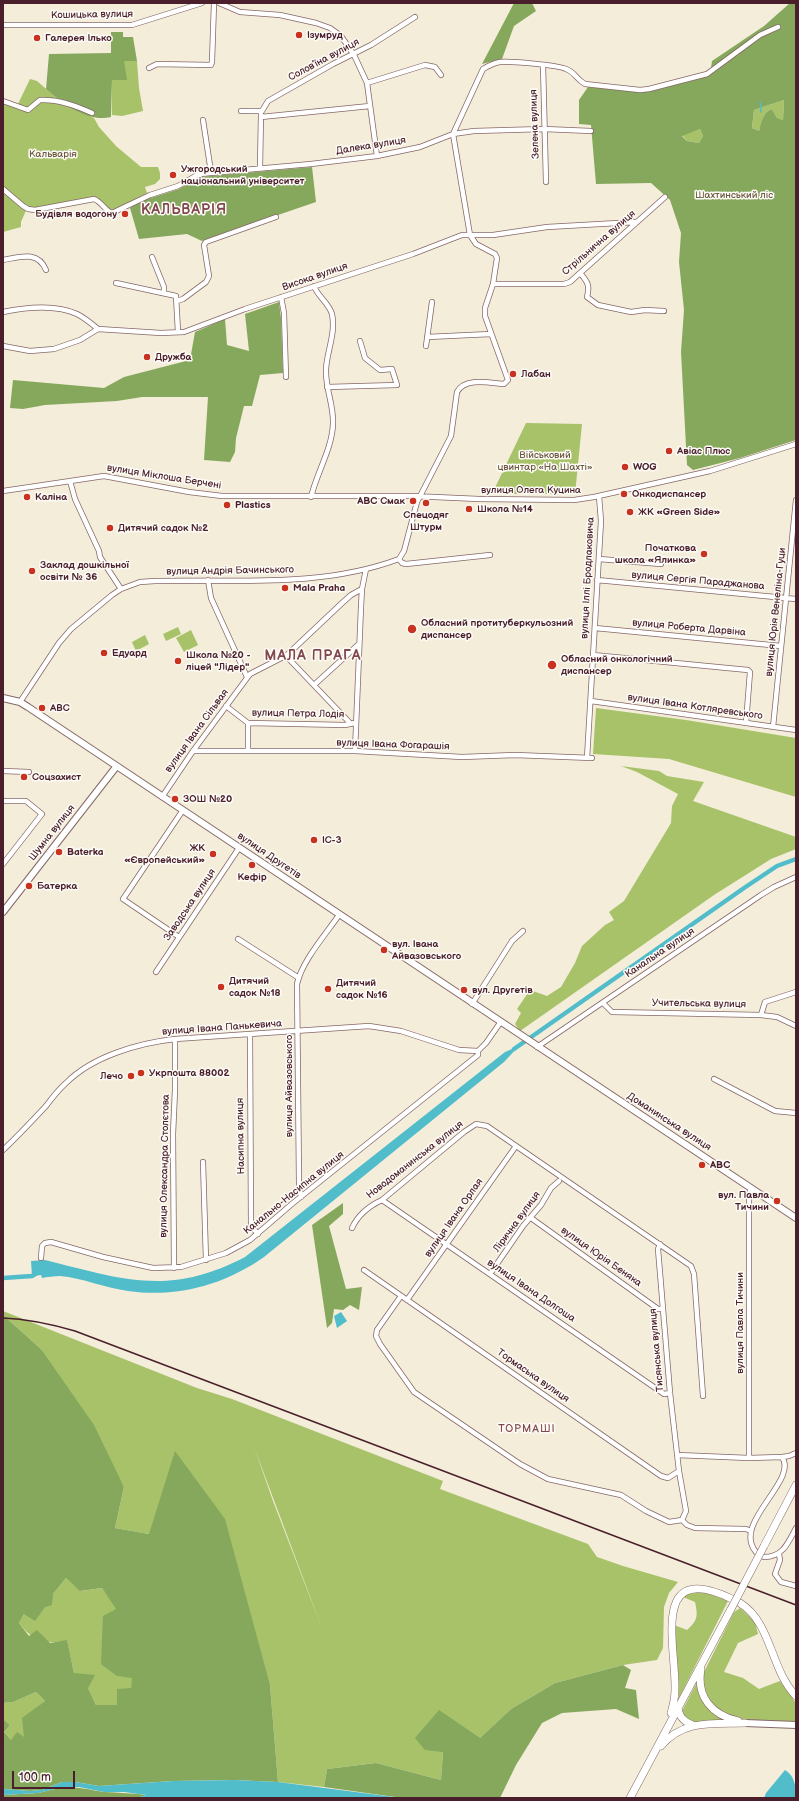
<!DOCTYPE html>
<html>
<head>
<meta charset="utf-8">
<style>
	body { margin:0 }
	#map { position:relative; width:799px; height:1801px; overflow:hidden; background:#f4edda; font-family:"Balsamiq Sans",sans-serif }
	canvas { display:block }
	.frame { position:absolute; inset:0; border:4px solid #4a1f2b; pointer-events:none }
	.scale { position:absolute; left:12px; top:1771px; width:63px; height:18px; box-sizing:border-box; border:2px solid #4a1f2b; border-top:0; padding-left:5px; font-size:12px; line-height:14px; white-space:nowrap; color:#4a1f2b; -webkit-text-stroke:3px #fdfcf7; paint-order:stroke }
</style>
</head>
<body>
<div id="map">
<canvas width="799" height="1801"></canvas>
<div class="frame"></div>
<div class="scale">100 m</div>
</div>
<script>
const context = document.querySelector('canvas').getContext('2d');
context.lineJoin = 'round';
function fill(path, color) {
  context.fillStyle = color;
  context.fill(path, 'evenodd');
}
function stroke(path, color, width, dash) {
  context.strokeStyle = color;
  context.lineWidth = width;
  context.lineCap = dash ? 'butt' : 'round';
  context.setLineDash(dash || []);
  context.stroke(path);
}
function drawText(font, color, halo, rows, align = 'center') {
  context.font = font + ' "Balsamiq Sans",sans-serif';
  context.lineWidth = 3;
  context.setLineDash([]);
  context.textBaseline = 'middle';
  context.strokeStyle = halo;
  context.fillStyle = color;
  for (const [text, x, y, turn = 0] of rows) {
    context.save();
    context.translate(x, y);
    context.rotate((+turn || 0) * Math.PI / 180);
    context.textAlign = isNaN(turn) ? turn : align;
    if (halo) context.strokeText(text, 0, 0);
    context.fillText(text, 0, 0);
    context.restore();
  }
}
const green = new Path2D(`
	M 124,61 L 137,61 L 139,88 L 143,111 L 122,116 L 112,115 L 112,80 Z
	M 30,79 L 37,81 L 59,100 L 94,118 L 99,127 L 116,146 L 141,167 L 158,167 L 160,173 L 160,179 L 155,184 L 145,187 L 147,193 L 114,211 L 110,211 L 88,198 L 35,209 L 27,208 L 21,222 L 21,227 L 3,232 L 3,103 L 18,104 Z
	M 784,100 L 783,120 L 777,118 L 772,109 C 763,112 761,124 759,131 L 752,128 L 754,110 Z
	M 700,129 L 703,136 L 699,143 L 687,141 L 682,135 Z
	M 526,423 L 582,424 L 575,494 L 492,494 Z
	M 178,627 L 181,634 L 166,641 L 163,634 Z
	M 191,630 L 198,645 L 184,652 L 176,638 Z
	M 145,635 L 149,644 L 136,651 L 132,642 Z
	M 596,708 L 686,720 L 796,738 L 796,797 L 669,759 L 593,754 Z
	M 621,766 L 659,771 L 667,776 L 704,782 L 693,801 L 796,837 L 796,849 L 771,859 L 714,895 L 520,1031 L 515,1024 L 521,1013 L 517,1009 L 530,990 L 547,996 L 561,987 L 575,963 L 582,946 L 605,925 L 614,920 L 609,912 L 624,901 L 671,823 L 672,806 L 678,794 L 637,772 Z
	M 3,1311 L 197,1388 L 232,1399 L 443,1481 L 440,1489 L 588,1544 L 597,1557 L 623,1566 L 678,1582 L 669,1593 L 664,1607 L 663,1648 L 657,1660 L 623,1665 L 555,1683 L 511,1709 L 480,1738 L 443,1752 L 441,1780 L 376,1763 L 327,1769 L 324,1787 L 278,1782 L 270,1685 L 149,1534 L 115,1528 L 124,1487 L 41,1349 L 3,1315 ZM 254,1447 L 323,1631 L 273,1501 Z
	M 66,1578 L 81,1591 L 102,1588 L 117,1609 L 117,1676 L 133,1677 L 131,1688 L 117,1705 L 96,1705 L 88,1688 L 74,1673 L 67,1641 C 44,1644 34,1642 19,1623 L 24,1614 L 53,1594 Z
	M 701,1591 L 728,1601 L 679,1698 L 674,1625 L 687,1630 C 698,1620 698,1616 695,1602 L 683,1597 L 693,1592 Z
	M 740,1608 L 755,1622 L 758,1634 L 738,1643 L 724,1672 L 743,1678 L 759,1689 L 780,1681 L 796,1703 L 796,1722 L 744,1720 L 731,1718 L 714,1708 L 703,1688 L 704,1672 L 734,1612 Z
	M 697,1682 L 698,1686 L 725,1720 L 695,1723 L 685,1717 L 682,1711 Z
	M 36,1692 L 45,1701 L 34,1710 L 25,1737 L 11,1740 L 4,1732 L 10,1725 L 3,1719 L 3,1703 L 13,1702 Z`);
const forest = new Path2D(`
	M 514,3 L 532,3 L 536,11 L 514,26 L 502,59 L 482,64 Z
	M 790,3 L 796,3 L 796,440 L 740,458 L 693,470 L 687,465 L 681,352 L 684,310 L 679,262 L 681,233 L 670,200 L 651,183 L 596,184 L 591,125 L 579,124 L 579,100 L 588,87 L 646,92 L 710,75 L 712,61 L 764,26 ZM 784,100 L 783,120 L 777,118 L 772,109 C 763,112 761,123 759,131 L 752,128 L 754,110 ZM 700,129 L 703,136 L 699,143 L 687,141 L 682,136 Z
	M 111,32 L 123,32 L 123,37 L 133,37 L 137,61 L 124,61 L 127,80 L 112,80 L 111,117 C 88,123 62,103 46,89 L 49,54 L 111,53 Z
	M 312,167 L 316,202 L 202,241 L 187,234 L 139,239 L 130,208 L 138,202 L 179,189 L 199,177 Z
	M 279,302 L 281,318 L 283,373 L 260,375 L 252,406 L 244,406 L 236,438 L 235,452 L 230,462 L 204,460 L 208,397 L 142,397 L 117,401 L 45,405 L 23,409 L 10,408 L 13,380 L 104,388 L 124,377 L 190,360 L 195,332 L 225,319 L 227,345 L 249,351 L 245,314 Z
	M 343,1203 L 343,1214 L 329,1226 L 346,1289 L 362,1287 L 359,1310 L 350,1305 L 343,1310 L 334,1309 L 332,1323 L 327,1328 L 312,1225 Z
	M 3,1315 L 41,1349 L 94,1425 L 124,1487 L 115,1528 L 149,1534 L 175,1451 L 225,1519 L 270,1685 L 278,1782 L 234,1780 L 173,1781 L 99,1786 L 75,1782 L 62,1782 L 42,1790 L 30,1791 L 3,1789 L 3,1719 L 10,1725 L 4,1732 L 11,1740 L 17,1732 L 24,1737 L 22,1718 L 45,1701 L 36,1692 L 13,1702 L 3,1703 ZM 66,1578 L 80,1591 L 102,1588 L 116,1609 L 103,1616 L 101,1664 L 117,1676 L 132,1678 L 131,1688 L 117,1689 L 117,1705 L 96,1705 L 88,1688 L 95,1675 L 74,1673 L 67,1640 L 50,1643 L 37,1630 L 29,1636 L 19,1623 L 24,1614 L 35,1621 L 45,1607 L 52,1605 L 53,1594 Z
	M 623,1665 L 631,1670 L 625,1688 L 636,1690 L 639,1719 L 616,1709 L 562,1713 L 542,1723 L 516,1765 L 500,1798 L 402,1798 L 324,1787 L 327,1769 L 376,1763 L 441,1780 L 443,1752 L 425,1750 L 415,1738 L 439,1710 L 480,1738 L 511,1709 L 555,1683 Z
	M 64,1787 C 79,1787 91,1790 105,1792 C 119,1793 132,1793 146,1795 L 138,1798 L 3,1798 L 3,1795 L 38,1793 Z`);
const water = new Path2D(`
	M 519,1046 L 504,1062 L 264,1257 C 224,1285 177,1298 128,1291 C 106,1288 82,1278 60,1276 C 54,1276 47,1277 42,1278 L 41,1275 L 32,1276 L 31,1261 L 45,1260 C 122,1279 169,1297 245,1257 L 505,1052 Z
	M 341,1312 L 347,1321 L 337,1328 L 334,1316 Z
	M 785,1770 C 795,1776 796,1787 796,1798 L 764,1798 L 766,1793 Z
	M 234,1780 L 278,1782 L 402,1798 L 138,1798 L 146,1795 L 124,1792 L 104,1792 L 79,1787 L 64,1787 L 38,1793 L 3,1795 L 3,1789 L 30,1791 L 42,1790 L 62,1782 L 75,1782 L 99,1786 L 173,1781 Z`);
const stream = new Path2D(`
	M 760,102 L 761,112`);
const canal = new Path2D(`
	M 514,1049 L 744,888 L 777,866 L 796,859
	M 3,1278 L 32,1276 L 37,1273`);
const minor = new Path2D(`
	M 219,3 L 240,12 L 280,15 L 316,23 L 330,28 L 341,36 L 354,55 L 367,83 L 377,156
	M 3,25 L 132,25 L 202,3
	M 543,65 L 546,182
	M 149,68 L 157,64 L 211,65 L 212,62 L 214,3
	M 367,83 L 425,65 L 435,67 L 441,75
	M 3,101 L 28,110 L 40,100 C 57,99 77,106 92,113
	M 241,111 L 262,111 L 268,101 L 333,64 L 371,45 L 415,17
	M 261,117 L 370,106
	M 203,120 L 211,172
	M 260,168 L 261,114
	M 3,189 L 23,206 L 28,209 L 35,210 L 94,199 C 102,202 104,210 112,213 L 150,195 L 178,186 L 199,174 L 311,164 L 377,156 L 420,147 L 453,134 L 474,131 L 544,129 L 591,131
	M 152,257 L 164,287 L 164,293
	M 3,260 C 20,257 38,250 46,270
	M 580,273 C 588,282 590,286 587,297 L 598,305 L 631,312 L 645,310 L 664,311
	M 116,283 L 176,296 L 178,332
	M 493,284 L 497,258 L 495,254 L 476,244 L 470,235 L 453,134 L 483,69 C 488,66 494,63 500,62 C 510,61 558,65 566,69 C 575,72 576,79 585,84 L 640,90 L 649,89 L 707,74 L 760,35 L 778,27
	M 281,297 L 284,313 L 286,377
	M 177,301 L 183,299 L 206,282 L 209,276 L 204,245 L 206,242 L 276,217
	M 3,312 C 27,307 55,304 77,314 C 85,318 92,324 98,329
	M 427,337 L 491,334
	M 3,346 L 30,351 L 54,349 L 80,340 L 98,329 L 161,333 L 184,332 L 245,309 L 413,254 L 462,235 L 493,235 L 547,227 L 636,222
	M 426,346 L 432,302
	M 327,387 L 397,385 L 392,369 L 380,370 L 365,358 L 360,341
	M 70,481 L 75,499 L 99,551 L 100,557 L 121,589
	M 3,491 L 104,476 L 189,492 L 222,496 L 412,496 L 479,499 L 574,500 L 594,497 L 710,471 L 796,444
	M 311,497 C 317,472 332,449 333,424 C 334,405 325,388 326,369 C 327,351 336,333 332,314 C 329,303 318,297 314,286
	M 399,559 L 404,551 L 417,502 L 451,436 L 457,392 C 465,377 490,383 504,384 L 508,380 L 485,316 L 485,308 L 493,284 L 564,284 L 570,282 L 665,197
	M 599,559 L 661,564
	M 208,580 L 211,598 L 247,677
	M 597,580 L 796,599
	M 595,628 L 781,646
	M 287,655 L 288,658 L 350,723
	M 593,655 L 748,670 L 750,672 L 746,723
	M 314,685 L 359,644
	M 591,701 L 796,730
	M 20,702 L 59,643 L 71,629 L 112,595 L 121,589 L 140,582 L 155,581 C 237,579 321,588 399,559 L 402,563 L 406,564 L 490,555
	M 226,706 L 248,723 L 345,725 L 355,723
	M 773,727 L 796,500
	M 193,751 L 355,751 L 462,757 L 515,755 L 592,758
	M 248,751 L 248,723
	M 355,751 L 361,607 L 362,589 L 366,569
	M 587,758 L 601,521 L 599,496
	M 3,771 L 29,772
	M 162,797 L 193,751 L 250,674 L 287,655 L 341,604 L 351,595 L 362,589
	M 3,801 L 26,801 L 42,814 L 3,864
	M 179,937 L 123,899 L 183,810
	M 238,939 L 299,978
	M 156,972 L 239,848
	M 603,1003 L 612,1012 L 761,1015 L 777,1017 L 796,1026
	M 472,1004 L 512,941 L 523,931
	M 761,1015 L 765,1002 L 796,992
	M 250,1034 L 251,1226 L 258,1234
	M 537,1047 L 761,895 L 774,887 L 796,877
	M 714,1079 L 775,1111 L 796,1113
	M 3,1150 C 18,1136 32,1121 46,1106 C 52,1098 58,1090 66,1083 C 93,1056 139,1043 175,1039 L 369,1026 L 401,1031 L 459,1050 L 478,1051
	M 203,1162 L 206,1260
	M 301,1197 L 299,1182 L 297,984 C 302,961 326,934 339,915
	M 382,1200 L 664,1394 L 670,1393
	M 531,1218 L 658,1309 L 662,1309
	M 352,1228 C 358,1215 369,1206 382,1200 L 464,1132 L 476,1124 L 487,1126 L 691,1266 L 694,1274 L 703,1396
	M 41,1258 L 42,1246 L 45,1243 L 51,1242 L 103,1257 L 153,1268 L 181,1267 L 226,1253 L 250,1240 L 293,1203 L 478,1055 L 478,1051 L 486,1043 L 500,1023
	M 174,1268 L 173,1134 L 175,1090 L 175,1039
	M 364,1270 L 661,1476 L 668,1478 L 679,1471 L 670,1393 L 658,1249 L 660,1244
	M 490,1274 L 523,1226 L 541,1205 L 551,1188 L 559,1181
	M 401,1296 L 377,1330 L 376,1336 L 380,1344 L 414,1392 L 520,1464 L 548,1479 L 621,1495 L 646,1511 L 669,1522 L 682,1520 L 687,1525 L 695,1528 L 746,1529 L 751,1531
	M 407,1300 L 516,1146
	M 677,1455 L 749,1458 L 782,1457 C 799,1481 731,1523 756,1552
	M 782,1457 L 789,1456 L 796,1453
	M 749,1458 L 749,1194 L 751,1188
	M 679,1471 L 686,1511 L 682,1520
	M 779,1554 L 780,1560 L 775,1574 L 781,1582 L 796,1586
	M 764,1557 C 783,1557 788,1543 796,1528`);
const major = new Path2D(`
	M 3,698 L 20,702 L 28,707 L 796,1218
	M 3,912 L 116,767
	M 745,1723 L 796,1725`);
const highway = new Path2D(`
	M 764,1546 L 796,1485
	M 740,1603 C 772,1623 770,1669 796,1696
	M 701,1669 C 696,1697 712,1715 738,1721
	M 678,1707 C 679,1717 684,1722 693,1725
	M 671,1713 C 673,1706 675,1698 675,1689 C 676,1645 650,1559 732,1599
	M 661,1746 C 683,1719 714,1724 745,1723
	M 630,1798 L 731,1609`);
const rail = new Path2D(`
	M 3,1318 C 28,1319 51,1324 75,1331 L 796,1605`);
const highwayBridge = new Path2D(`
	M 731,1609 L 764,1546`);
const markers = [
	[299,35,4,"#c8321e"],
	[37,38,4,"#c8321e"],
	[173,175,4,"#c8321e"],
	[125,214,4,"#c8321e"],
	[147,357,4,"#c8321e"],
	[513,374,4,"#c8321e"],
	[669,451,4,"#c8321e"],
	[625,467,4,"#c8321e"],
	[624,494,4,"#c8321e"],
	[27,497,4,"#c8321e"],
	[413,501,4,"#c8321e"],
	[426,503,4,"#c8321e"],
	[227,505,4,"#c8321e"],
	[469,509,4,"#c8321e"],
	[630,512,4,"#c8321e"],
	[110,528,4,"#c8321e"],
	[704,554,4,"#c8321e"],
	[32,571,4,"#c8321e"],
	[285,588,4,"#c8321e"],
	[412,629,5,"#c8321e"],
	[104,653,4,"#c8321e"],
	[178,661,4,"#c8321e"],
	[552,665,5,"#c8321e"],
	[42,708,4,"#c8321e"],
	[24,777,4,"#c8321e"],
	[175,799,4,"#c8321e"],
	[314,840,4,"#c8321e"],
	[59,852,4,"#c8321e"],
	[213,854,4,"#c8321e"],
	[252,865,4,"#c8321e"],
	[29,886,4,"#c8321e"],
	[384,950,4,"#c8321e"],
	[221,987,4,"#c8321e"],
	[328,989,4,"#c8321e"],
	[464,990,4,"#c8321e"],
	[141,1073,4,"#c8321e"],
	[131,1076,4,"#c8321e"],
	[702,1165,4,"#c8321e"],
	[777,1201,4,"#c8321e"]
];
const streetNames = [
	["Кошицька вулиця",92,15,-1],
	["Соловʼїна вулиця",324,60,-28],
	["Зелена вулиця",535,124,-92],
	["Далека вулиця",371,146,-9],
	["Стрільнична вулиця",599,243,-41],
	["Висока вулиця",315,277,-19],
	["вулиця Міклоша Берчені",164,477,9],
	["вулиця Олега Куцина",531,490],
	["вулиця Андрія Бачинського",230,571,-1],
	["вулиця Іллі Бродлаковича",588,578,-87],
	["вулиця Сергія Параджанова",698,581,5],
	["вулиця Юрія Венеліна-Гуци",776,612,-84],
	["вулиця Роберта Дарвіна",689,628,5],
	["вулиця Івана Котляревського",695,707,8],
	["вулиця Петра Лодія",298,714,1],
	["вулиця Івана Сільвая",197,731,-54],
	["вулиця Івана Фогарашія",393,745,2],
	["Шумна вулиця",52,833,-52],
	["вулиця Другетів",269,856,34],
	["Заводська вулиця",190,905,-56],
	["Канальна вулиця",660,953,-34],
	["Учительська вулиця",699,1004,1],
	["вулиця Івана Панькевича",222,1028,-4],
	["вулиця Айвазовського",289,1086,-90],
	["Доманинська вулиця",669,1122,33],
	["Насипна вулиця",241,1136,-91],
	["Новодоманинська вулиця",415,1160,-38],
	["вулиця Олександра Столєтова",165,1166,-89],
	["Канально-Насипна вулиця",294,1193,-39],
	["вулиця Івана Орлая",454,1218,-55],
	["Лірична вулиця",517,1222,-54],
	["вулиця Юрія Беняка",601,1257,35],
	["вулиця Івана Долгоша",531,1291,34],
	["вулиця Павла Тичини",740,1323,-90],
	["Тисянська вулиця",657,1350,-95],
	["Тормаська вулиця",533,1376,35]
];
const poiNames = [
	["Ізумруд",307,35],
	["Галерея Ілько",45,38],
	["Ужгородський",181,169],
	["національний університет",181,181],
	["Будівля водогону",117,214,"right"],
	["Дружба",155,357],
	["Лабан",521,374],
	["Авіас Плюс",677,451],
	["WOG",633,467],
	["Онкодиспансер",632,494],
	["Калiна",35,497],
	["ABC Смак",405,501,"right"],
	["Plastics",235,505],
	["Школа №14",477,509],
	["ЖК «Green Side»",638,512],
	["Спецодяг",426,515,"center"],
	["Штурм",426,527,"center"],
	["Дитячий садок №2",118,528],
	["Початкова",696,548,"right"],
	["школа «Ялинка»",696,560,"right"],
	["Заклад дошкільної",40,565],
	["освіти № 36",40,577],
	["Mala Praha",293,588],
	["Обласний протитуберкульозний",421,623],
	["диспансер",421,635],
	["Едуард",112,653],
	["Школа №20 -",186,655],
	["ліцей \"Лідер\"",186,667],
	["Обласний онкологічний",561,659],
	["диспансер",561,671],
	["АВС",50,708],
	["Соцзахист",32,777],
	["ЗОШ №20",183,799],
	["ІС-3",322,840],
	["ЖК",205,848,"right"],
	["«Європейський»",205,860,"right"],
	["Baterka",67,852],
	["Кефір",252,877,"center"],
	["Батерка",37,886],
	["вул. Івана",392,944],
	["Айвазовського",392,956],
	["Дитячий",229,981],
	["садок №18",229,993],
	["Дитячий",336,983],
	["садок №16",336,995],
	["вул. Другетів",472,990],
	["Укрпошта 88002",149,1073],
	["Лечо",123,1076,"right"],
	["ABC",710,1165],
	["вул. Павла",769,1195,"right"],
	["Тичини",769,1207,"right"]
];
const parkNames = [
	["Кальварія",53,154],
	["Шахтинський ліс",734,195],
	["Військовий",545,455],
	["цвинтар «На Шахті»",545,467]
];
const neighbourhoodNames = [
	["ТОРМАШІ",527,1429]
];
const districtNames = [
	["КАЛЬВАРІЯ",184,210],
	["МАЛА ПРАГА",313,656]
];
fill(green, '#a7c269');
fill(forest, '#85a85d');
fill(water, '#51bdcb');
stroke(stream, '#51bdcb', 1.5);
stroke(canal, '#51bdcb', 4.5);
stroke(minor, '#866768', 6);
stroke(major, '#866768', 8);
stroke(highway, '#866768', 8);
stroke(minor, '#fff', 4.5);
stroke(major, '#fff', 6);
stroke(highway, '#fff', 7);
stroke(rail, '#4a1f2b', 1.5);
stroke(highwayBridge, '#866768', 8, []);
stroke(highwayBridge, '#fff', 7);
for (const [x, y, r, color] of markers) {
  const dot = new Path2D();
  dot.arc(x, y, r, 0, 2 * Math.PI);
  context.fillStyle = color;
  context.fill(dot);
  stroke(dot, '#fdfcf7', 1.5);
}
drawText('10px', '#4a1f2b', '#fdfcf7', streetNames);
drawText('bold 10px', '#4a1f2b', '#fdfcf7', poiNames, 'left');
drawText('10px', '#6b5841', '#fdfcf7', parkNames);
context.letterSpacing = '1px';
drawText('11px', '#82474e', '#fdfcf7', neighbourhoodNames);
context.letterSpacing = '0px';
context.letterSpacing = '1px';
drawText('bold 14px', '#82474e', '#fdfcf7', districtNames);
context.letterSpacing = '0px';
</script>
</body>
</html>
